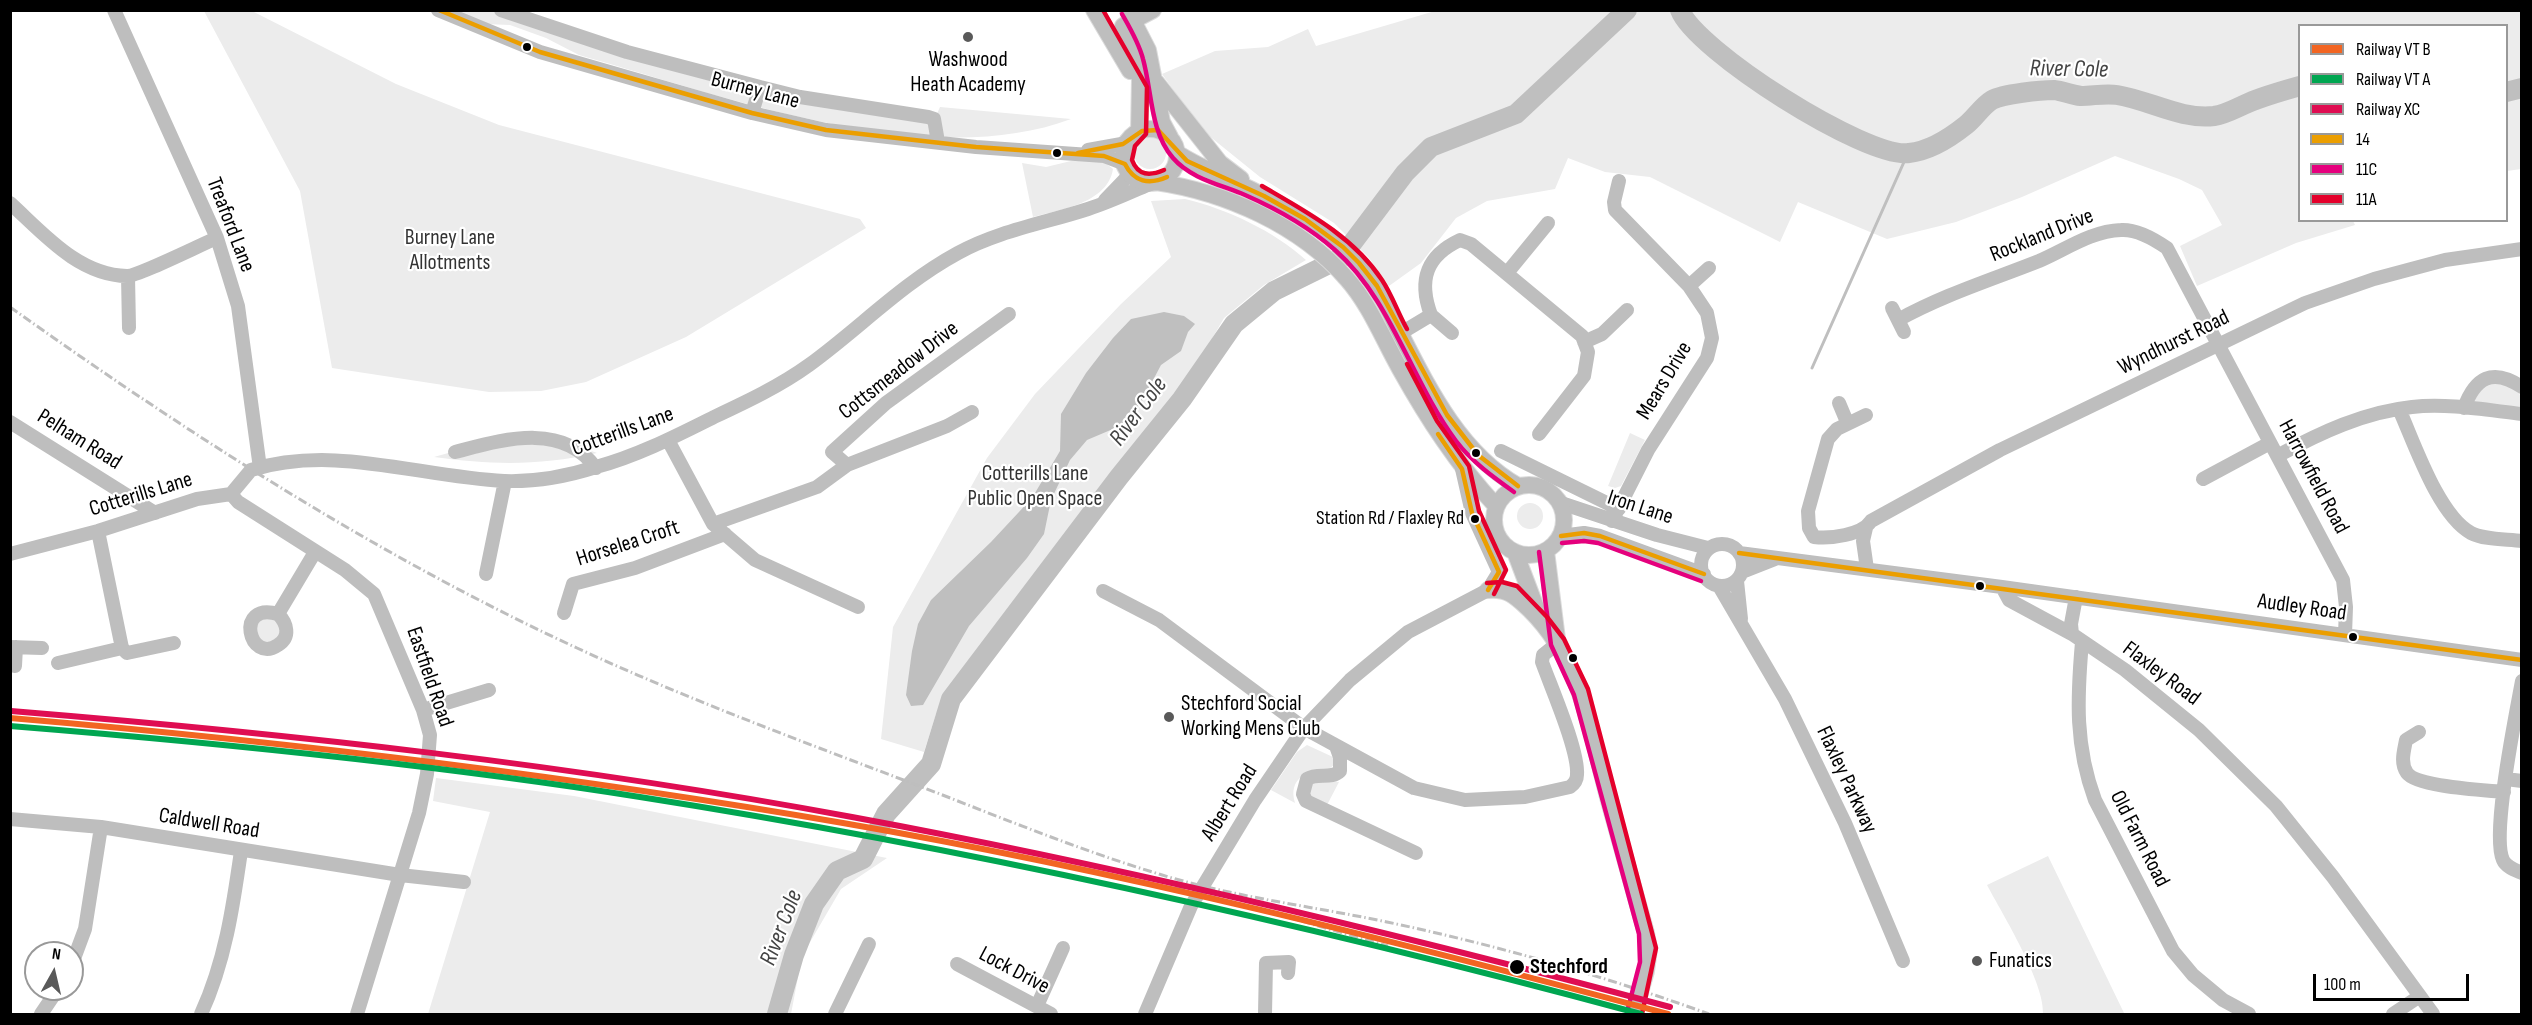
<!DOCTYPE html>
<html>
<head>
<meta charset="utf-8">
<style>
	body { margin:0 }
	#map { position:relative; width:2532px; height:1025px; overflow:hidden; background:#fff; font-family:"Sofia Sans Condensed",sans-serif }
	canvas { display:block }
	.frame { position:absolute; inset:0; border:12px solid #000; pointer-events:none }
	.legend { position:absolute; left:2298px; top:24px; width:210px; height:198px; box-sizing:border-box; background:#fff; border:2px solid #999; margin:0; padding:8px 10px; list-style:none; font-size:18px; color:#000 }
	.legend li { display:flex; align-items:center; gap:12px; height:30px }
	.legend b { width:30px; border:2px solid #999 }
	.north { position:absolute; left:24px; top:941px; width:60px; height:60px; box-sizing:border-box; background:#fff; border:2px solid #999; border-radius:50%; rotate:8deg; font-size:16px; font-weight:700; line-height:24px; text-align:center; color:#000 }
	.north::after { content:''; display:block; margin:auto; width:21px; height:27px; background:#595959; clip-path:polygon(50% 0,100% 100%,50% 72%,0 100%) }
	.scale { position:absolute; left:2313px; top:974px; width:156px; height:27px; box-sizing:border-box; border:3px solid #000; border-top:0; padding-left:8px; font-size:18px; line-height:21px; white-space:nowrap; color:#000; -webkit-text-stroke:4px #fff; paint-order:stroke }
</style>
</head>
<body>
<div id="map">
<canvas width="2532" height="1025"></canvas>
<div class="frame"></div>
<ul class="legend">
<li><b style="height:8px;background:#f26522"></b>Railway VT B</li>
<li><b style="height:8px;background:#00a651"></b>Railway VT A</li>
<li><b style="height:8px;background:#df0d52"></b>Railway XC</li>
<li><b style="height:8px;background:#eb9e00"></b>14</li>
<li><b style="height:8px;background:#e5007d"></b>11C</li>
<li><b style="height:8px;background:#e4002b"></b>11A</li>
</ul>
<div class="north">N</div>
<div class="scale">100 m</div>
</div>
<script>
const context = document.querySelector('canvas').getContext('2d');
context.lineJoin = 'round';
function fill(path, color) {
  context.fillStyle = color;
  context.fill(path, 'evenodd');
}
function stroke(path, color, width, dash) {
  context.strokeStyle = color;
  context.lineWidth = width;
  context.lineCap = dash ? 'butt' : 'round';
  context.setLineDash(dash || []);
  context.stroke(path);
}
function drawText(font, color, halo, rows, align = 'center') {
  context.font = font + ' "Sofia Sans Condensed",sans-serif';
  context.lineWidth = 4.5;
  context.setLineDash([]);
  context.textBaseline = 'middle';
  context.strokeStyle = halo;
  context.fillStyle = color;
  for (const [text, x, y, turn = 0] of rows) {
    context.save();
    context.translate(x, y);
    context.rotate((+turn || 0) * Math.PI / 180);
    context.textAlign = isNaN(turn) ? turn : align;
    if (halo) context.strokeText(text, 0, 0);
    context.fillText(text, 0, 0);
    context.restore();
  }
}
const green = new Path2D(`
	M 204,11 L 252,11 L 396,84 L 499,125 L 860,219 L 866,228 L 686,337 L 586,382 L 541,391 L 489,392 L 332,368 L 300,191 Z
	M 454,11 L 491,11 L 636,58 L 778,99 L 917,119 L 932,125 L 940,107 L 1071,119 C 927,173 721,95 579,55 L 546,38 L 510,25 L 485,24 Z
	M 1435,11 L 2521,11 L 2521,169 L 2507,171 L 2506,26 L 2300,26 L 2300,220 L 2353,221 L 2355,225 L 2296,243 L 2197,286 L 2180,246 L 2222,225 L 2202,190 L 2179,179 L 2115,156 L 2022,197 L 1956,222 L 1887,239 L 1798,202 L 1780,242 L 1650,177 L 1605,172 L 1568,158 L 1555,189 L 1487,201 L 1456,218 L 1421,263 L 1389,286 L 1369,258 L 1334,223 L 1260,177 L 1203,131 L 1162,74 L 1215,51 L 1268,47 L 1308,29 L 1316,46 Z
	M1134 153a16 16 0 1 1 32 0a16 16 0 1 1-32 0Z
	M 1071,161 C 1085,161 1103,158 1113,169 C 1108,203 1059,210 1033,217 L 1022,163 L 1046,167 Z
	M 1185,199 C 1227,209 1274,231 1306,260 L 1264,285 L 1224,318 L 1188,380 L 1161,417 L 1102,486 L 1049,560 L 965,667 L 936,714 L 924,752 L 881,739 L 893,627 L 987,458 L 1035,394 L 1121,304 L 1171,257 L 1151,201 Z
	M 2500,381 C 2519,390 2521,388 2521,410 L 2471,405 L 2483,384 Z
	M 1630,433 L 1645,440 L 1621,486 L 1615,488 L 1608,486 Z
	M 512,435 L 559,439 L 597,453 C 539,466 492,465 434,457 Z
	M1517 516a13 13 0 1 1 26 0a13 13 0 1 1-26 0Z
	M 272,616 L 280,624 L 279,636 L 270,643 L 259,641 L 256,620 Z
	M 1307,745 L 1333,757 L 1335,764 L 1329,769 C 1309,769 1287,778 1295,803 L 1271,790 L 1297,752 Z
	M 436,778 L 574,796 L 887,858 L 841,889 L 802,956 L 791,1014 L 428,1014 L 490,812 L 433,801 Z
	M 1318,780 L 1339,782 L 1327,805 L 1308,798 L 1311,783 Z
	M 2048,856 L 2124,1013 L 2125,1014 L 2043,1014 C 2045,983 2003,915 1987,885 Z`);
const water = new Path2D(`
	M 1164,312 L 1184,316 L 1195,324 L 1188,332 L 1181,351 L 1161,365 L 1141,403 L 1120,426 L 1087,440 L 1070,460 L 1051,500 L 1044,534 L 1027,558 L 969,626 L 923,705 L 911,706 L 906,695 L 912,651 L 918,624 L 931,600 L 991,542 L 1032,498 L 1060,451 L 1061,414 L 1086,373 L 1113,338 L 1131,319 Z`);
const stream = new Path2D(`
	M 1812,368 L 1908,153`);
const river = new Path2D(`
	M 1680,10 C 1695,50 1866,159 1909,153 C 1929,151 1951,137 1966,125 C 1975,118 1982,106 1992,100 C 2003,94 2041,90 2054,90 C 2063,91 2072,95 2081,96 C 2093,96 2105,93 2117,95 C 2149,100 2181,120 2214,116 C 2227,114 2236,108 2248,103 C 2264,96 2282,91 2300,86
	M 2506,92 L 2522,88
	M 777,1014 L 794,955 L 814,904 L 837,871 L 863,859 L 886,814 L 931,764 L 951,699 L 1119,477 L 1182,399 L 1234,324 L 1274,291 L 1341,258 L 1405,173 L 1431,147 L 1516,114 L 1627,10`);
const minor = new Path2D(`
	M 114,10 L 217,238 L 238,306 L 260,468
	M 438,10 L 540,52 L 752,113 L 826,130 L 976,147 L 1104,156 L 1125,164
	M 501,10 L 627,52 L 760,87 L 752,113
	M 760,87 L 800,97 L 928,117 L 934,119 L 938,142
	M 1088,150 L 1127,143
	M 1105,200 L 1130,174
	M 10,203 C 43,233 78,275 127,276 C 138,276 202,244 217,238
	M 1507,273 L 1548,223
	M 128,276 L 129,328
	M 1689,286 L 1709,268
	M 1892,308 L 1904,332
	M 1431,315 L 1452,333
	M 1898,320 C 1943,295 1991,280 2039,261 C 2065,250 2091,231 2121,230 C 2137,229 2154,239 2167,248 L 2343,580 L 2346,607 L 2345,635
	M 1401,333 L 1431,315 C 1418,280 1426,256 1460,240 L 1471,244 L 1582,336 L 1588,352 L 1584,376 L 1539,434
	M 1584,342 L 1602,334 L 1627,310
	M 1839,403 L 1847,422
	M 2464,408 C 2475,378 2492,367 2522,387
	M 2399,409 C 2414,442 2438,515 2471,533 C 2484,540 2507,539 2522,541
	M 1866,415 L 1837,429 L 1828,439 L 1808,511 L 1809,528 L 1814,537 C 1830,539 1862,535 1871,521 L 2000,450 L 2305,303 L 2374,279 L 2445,260 L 2522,249
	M 10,422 L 155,513
	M 668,440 L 713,524 L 755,560 L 858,607
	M 1501,451 L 1619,509
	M 455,452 C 502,440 562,421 596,468
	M 2279,455 C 2320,433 2364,412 2412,407 C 2447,403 2486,410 2522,414
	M 847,465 L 832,452 L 886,403 L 1009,314
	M 2203,479 L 2270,443
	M 231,494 L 251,470 C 335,444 419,477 504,481 C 534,482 568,476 596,467 C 637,456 676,436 714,417 C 746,402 780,386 809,365 C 860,328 901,284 958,253 C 998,231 1045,223 1088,209 C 1110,202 1131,192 1152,183
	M 231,494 L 238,502 L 345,570 L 374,594 L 423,710 L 430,735 L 427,774 L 419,813 L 357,1014
	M 1561,503 L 1657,535 L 1708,548
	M 1612,521 L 1648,450 L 1707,358 L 1712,338 L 1707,313 L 1689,286 L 1615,210 L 1614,202 L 1619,181
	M 713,524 L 817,487 L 847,465 L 947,426 L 972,412
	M 1866,528 L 1863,541 L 1867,569
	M 98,531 L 122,648
	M 1561,536 L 1584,533 L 1600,536 L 1704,574
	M1701 565a21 21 0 1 1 42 0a21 21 0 1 1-42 0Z
	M 1739,553 L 2002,587 L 2522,660
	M 10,554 L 98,531 L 197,499 L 231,494
	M 1742,572 L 1775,559
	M 486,574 L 505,481
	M 1737,581 L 1741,619
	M 1719,586 L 1785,699 L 1845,823 L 1903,961
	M 2002,587 L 2009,600 L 2072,634 L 2125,670 L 2199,730 L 2276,806 L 2333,877 L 2433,1014
	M 1103,591 L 1159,620 L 1304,728 L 1414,788 L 1465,800 L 1525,797 L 1570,787 C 1574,784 1577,781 1577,775 C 1579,751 1551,687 1542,662 L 1543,655 L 1558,643
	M 564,613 L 573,584 L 635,568 L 725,534
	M 278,614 C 234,601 249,665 278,645 C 291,637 287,623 278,614 L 315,552
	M 2072,634 L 2071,624 L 2076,597
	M 2082,642 C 2077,699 2075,746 2095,800 L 2173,951 L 2193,975 L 2223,1000 L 2249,1014
	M 10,647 L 42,648
	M 58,663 L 122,648 L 127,653 L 174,643
	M 15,666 L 16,647
	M 2522,681 C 2516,714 2491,835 2503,860 C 2506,867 2515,870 2522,873
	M 423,710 L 489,690
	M 2419,732 L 2406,740 C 2404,751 2400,763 2407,773 C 2417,787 2485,790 2504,792
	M 1336,746 L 1340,757 L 1340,771 C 1331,780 1318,772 1307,779 L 1303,794 L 1306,801 L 1416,853
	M 2506,779 L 2522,781
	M 10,819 L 101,827 L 400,875 L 464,882
	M 72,964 L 85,929 L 101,827
	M 957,964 L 1051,1014
	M 1037,1006 L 1063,948
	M 41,1014 L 58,989
	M 201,1014 C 225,962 233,907 241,851
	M 835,1014 L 869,944
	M 1145,1014 L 1191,906 L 1255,800 L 1304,728 L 1350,680 L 1408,632 L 1488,590 L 1499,572 L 1472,513 L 1462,469
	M 1265,1014 L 1266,963 L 1289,962 L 1288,973
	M 2393,1014 L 2420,996`);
const major = new Path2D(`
	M 1094,10 L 1130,71
	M 1128,11 L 1148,50 L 1162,122 L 1170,137
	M 1156,82 L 1220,163 L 1241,179
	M1123 156a27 27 0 1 1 54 0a27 27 0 1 1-54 0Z
	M 1139,132 L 1140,79 L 1123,26 L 1153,10
	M 1177,153 C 1203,170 1231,179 1258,193 C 1290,209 1324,228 1349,253 C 1371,275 1383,298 1396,325 C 1427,385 1458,452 1518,486
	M 1156,182 C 1225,192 1300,225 1347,279 C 1370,305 1383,339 1400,369 C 1428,419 1457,464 1496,506
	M1494 520a35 35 0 1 1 70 0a35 35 0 1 1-70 0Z
	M 1546,551 L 1557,639
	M 1515,552 L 1540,618
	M 1488,590 C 1508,588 1516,597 1530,610 C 1582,661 1591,734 1609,801 C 1621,845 1634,889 1646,933 L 1649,949 L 1646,971`);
const rail = new Path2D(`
	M 10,307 C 190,435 376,555 577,648 C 687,699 801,741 914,784 C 995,815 1076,849 1159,874 C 1233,897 1311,906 1387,922 C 1496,945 1604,976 1709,1014
	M 1176,887 L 1244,906
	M 1270,912 L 1388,946`);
const majorBridge = new Path2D(`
	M 1634,1014 L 1646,971`);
const bus1 = new Path2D(`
	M 439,10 L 540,52 L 752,113 L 826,130 L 976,147 L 1104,156 L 1125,164 C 1134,182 1149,185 1167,177
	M 1078,153 L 1123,144 L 1142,131 L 1158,130 L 1187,161 L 1264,196 L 1305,219 L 1343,247 L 1359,263 L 1377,286 L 1447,415 L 1478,455 L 1518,486
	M 1438,434 L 1462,469 L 1472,513 L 1499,572 L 1488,590
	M 1561,536 L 1584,533 L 1600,536 L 1704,574
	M 1739,553 L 2522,660`);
const bus2 = new Path2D(`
	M 1122,14 C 1130,28 1139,43 1143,59 C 1152,91 1150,132 1173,158 C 1191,179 1222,185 1245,195 C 1277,209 1309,227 1335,250 C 1392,300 1411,381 1456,441 C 1472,462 1493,477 1514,492
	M 1562,543 L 1584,541 L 1598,543 L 1701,581
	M 1539,552 L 1551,645 L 1574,695 L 1639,934 L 1640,962 L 1627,1012`);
const bus3 = new Path2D(`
	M 1103,10 L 1147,87 L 1146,134 L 1135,146 L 1132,160 C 1138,176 1150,176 1164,170
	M 1262,186 C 1305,211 1353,236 1382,280 C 1392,295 1398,313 1407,329
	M 1407,364 L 1437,421 L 1469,466 L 1479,511 L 1506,570 L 1494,594
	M 1487,583 L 1502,582 L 1517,586 L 1547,617 L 1564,639 L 1588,689 L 1656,948 L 1642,1014`);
const rail1 = new Path2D(`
	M 10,718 C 291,742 565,775 843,823 C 1121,871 1395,941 1668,1014`);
const rail2 = new Path2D(`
	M 10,726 C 221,743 431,764 640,797 C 978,850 1311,925 1641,1014`);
const rail3 = new Path2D(`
	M 11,711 C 293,734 574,765 852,817 C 1128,868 1399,934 1670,1007`);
const markers = [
	[968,37,6,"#595959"],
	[527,47,5,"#000"],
	[1057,153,5,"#000"],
	[1476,453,5,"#000"],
	[1475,519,5,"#000"],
	[1980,586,5,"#000"],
	[2353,637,5,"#000"],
	[1573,658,5,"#000"],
	[1169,717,6,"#595959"],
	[1977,961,6,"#595959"],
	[1517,967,8,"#000"]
];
const busNames = [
	["Station Rd / Flaxley Rd",1464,519]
];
const poiNames = [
	["Washwood",968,60,"center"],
	["Heath Academy",968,85,"center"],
	["Stechford Social",1181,704],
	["Working Mens Club",1181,729],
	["Funatics",1989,961]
];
const streetNames = [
	["Burney Lane",755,91,15],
	["Treaford Lane",230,225,69],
	["Rockland Drive",2042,236,-22],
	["Wyndhurst Road",2174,343,-26],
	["Cottsmeadow Drive",899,371,-38],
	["Mears Drive",1665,381,-59],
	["Cotterills Lane",623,432,-20],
	["Pelham Road",79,440,32],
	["Harrowfield Road",2313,477,62],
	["Cotterills Lane",141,495,-17],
	["Iron Lane",1640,508,18],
	["Horselea Croft",628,544,-18],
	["Audley Road",2302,608,8],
	["Flaxley Road",2161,674,37],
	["Eastfield Road",429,677,71],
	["Flaxley Parkway",1846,780,65],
	["Albert Road",1230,803,-58],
	["Caldwell Road",209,824,9],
	["Old Farm Road",2139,839,63],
	["Lock Drive",1014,971,28]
];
const parkNames = [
	["Burney Lane",450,238],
	["Allotments",450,263],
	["Cotterills Lane",1035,474],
	["Public Open Space",1035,499]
];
const stopNames = [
	["Stechford",1530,967]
];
const waterNames = [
	["River Cole",2069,70,1],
	["River Cole",1139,412,-53],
	["River Cole",782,928,-69]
];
fill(green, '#ececec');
fill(water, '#bfbfbf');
stroke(stream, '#bfbfbf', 3);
stroke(river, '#bfbfbf', 20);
stroke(major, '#dbdbdb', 18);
stroke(minor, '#bebebe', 14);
stroke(major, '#bebebe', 16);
stroke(rail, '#bebebe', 3, [9, 3, 1.5, 3]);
stroke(majorBridge, '#dbdbdb', 18, []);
stroke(majorBridge, '#bebebe', 16);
stroke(bus1, '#eb9e00', 4.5);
stroke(bus2, '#e5007d', 4.5);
stroke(bus3, '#e4002b', 4.5);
stroke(rail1, '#f26522', 6);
stroke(rail2, '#00a651', 6);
stroke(rail3, '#df0d52', 6);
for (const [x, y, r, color] of markers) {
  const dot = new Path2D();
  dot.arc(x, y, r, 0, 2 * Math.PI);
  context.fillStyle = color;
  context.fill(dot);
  stroke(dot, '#fff', 2);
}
drawText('20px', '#000', '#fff', busNames, 'right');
drawText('22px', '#000', '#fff', poiNames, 'left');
drawText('22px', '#000', '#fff', streetNames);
drawText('22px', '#333', '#fff', parkNames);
drawText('bold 22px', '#000', '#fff', stopNames, 'left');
drawText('italic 24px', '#444', '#fff', waterNames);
</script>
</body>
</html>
